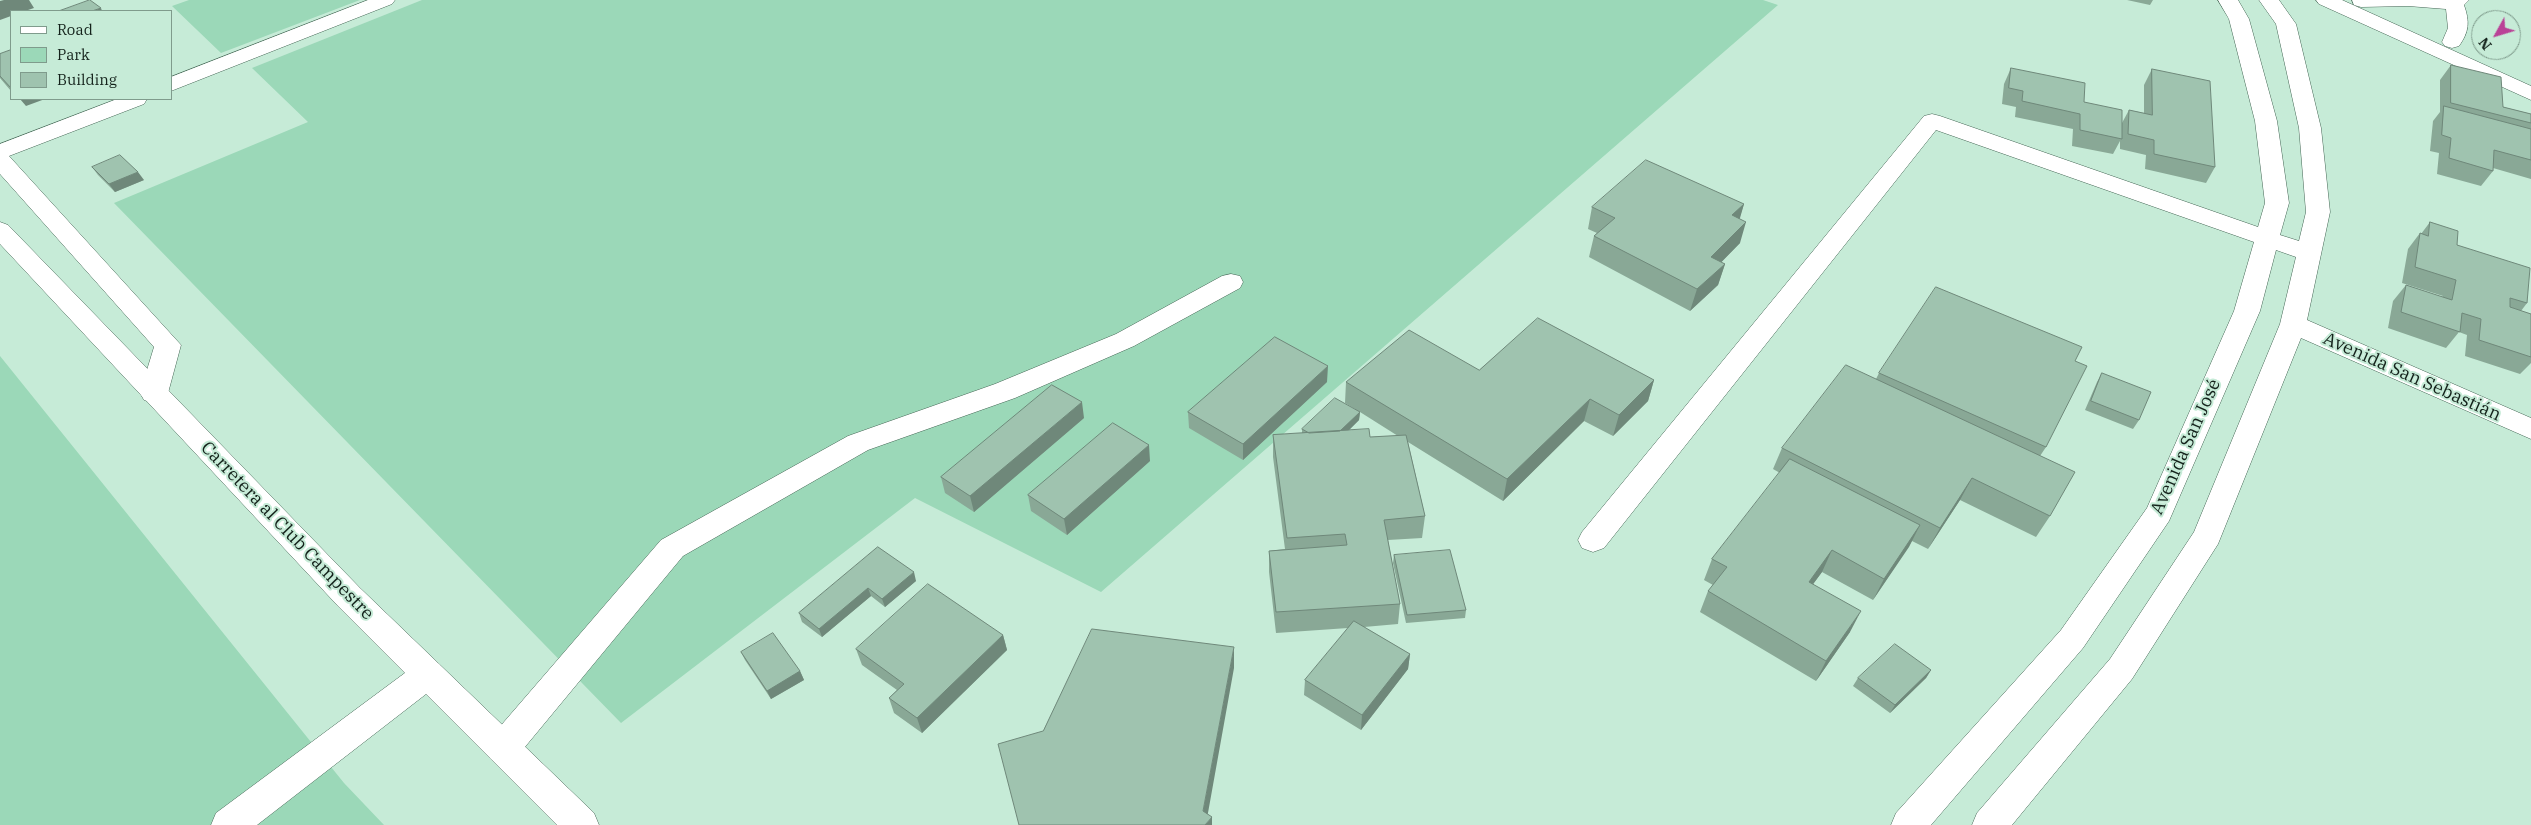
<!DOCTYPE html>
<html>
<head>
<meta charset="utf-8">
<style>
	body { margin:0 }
	#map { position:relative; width:2531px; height:825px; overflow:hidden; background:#c6ebd7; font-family:"IBM Plex Serif",serif }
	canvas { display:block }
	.legend { position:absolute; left:10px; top:10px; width:162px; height:90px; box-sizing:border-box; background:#c6ebd7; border:1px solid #7f9b8c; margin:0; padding:6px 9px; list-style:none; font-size:15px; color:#14221b }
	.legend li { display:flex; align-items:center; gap:10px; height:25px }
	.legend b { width:25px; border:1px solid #7f9b8c }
	.north { position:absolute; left:2471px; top:10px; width:50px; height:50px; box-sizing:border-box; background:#c6ebd7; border:1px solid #7f9b8c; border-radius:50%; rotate:231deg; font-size:14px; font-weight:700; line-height:20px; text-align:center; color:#14221b }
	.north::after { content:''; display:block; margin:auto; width:18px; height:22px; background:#ba4297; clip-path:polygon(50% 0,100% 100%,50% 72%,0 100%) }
</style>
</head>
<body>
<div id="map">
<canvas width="2531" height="825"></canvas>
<ul class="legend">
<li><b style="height:6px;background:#fff"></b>Road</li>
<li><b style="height:14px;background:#9bd8b8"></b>Park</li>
<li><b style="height:14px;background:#9fc3af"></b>Building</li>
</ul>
<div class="north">N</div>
</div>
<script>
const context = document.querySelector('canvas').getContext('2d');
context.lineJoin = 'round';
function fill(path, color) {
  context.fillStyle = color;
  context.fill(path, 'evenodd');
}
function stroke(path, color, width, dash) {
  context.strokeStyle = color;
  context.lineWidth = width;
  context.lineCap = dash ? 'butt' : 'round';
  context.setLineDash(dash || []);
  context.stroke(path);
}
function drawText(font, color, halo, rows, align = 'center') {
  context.font = font + ' "IBM Plex Serif",serif';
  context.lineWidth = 4;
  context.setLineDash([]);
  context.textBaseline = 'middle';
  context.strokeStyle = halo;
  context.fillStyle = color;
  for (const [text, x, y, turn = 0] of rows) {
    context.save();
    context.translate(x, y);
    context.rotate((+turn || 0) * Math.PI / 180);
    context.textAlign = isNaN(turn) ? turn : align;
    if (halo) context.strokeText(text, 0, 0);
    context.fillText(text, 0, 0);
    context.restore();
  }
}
const green = new Path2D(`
	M 189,0 L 360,0 L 221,53 L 172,6 Z
	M 422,0 L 1763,0 L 1778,5 L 1101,592 L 915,498 L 621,723 L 114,203 L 308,122 L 252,68 Z
	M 0,356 L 344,783 L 384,825 L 0,825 Z`);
const lane = new Path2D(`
	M 428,660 L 439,664 L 444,674 L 439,684 L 257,825 L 211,825 L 216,813 L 417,664 Z`);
const street = new Path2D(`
	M 368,0 L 395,0 L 392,4 L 171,91 L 171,77 Z
	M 2218,0 L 2238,0 L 2249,19 L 2277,121 L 2289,203 L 2280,235 L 2299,241 L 2306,212 L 2299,128 L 2276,24 L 2259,0 L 2279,0 L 2296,24 L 2321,128 L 2330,212 L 2307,320 L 2531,418 L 2531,439 L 2301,338 L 2218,544 L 2132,679 L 2012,825 L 1972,825 L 1977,813 L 2110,659 L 2194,532 L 2280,324 L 2296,257 L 2276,250 L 2260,311 L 2169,521 L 2083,648 L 1931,825 L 1891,825 L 1896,813 L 2061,630 L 2147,508 L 2234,311 L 2254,242 L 1936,130 L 1604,548 L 1593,552 L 1582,548 L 1578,540 L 1582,532 L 1924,116 L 1932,114 L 1940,116 L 2258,227 L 2265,203 L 2255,121 L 2229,19 Z
	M 2316,0 L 2342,0 L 2531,86 L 2531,100 L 2319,4 Z
	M 2352,0 L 2469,0 L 2464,5 C 2470,22 2469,32 2459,46 L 2452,48 L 2445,46 L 2442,42 L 2448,28 L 2446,9 L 2408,6 L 2361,7 L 2354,5 Z
	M 117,99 L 147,99 L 144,104 L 9,156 L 181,345 L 168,393 L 164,400 L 154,403 L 144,400 L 140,393 L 154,347 L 0,174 L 0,144 Z
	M 1231,274 L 1240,276 L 1243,282 L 1240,288 L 1134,346 L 1015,398 L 868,450 L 683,556 L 515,759 L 503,763 L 491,759 L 486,748 L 491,737 L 661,540 L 848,436 L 995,384 L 1116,334 L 1222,276 Z`);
const secondary = new Path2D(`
	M 0,222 L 8,225 L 360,588 L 594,813 L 599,825 L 557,825 L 338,606 L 0,244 Z`);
const wall = new Path2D(`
	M 2127,0 L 2153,0 L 2150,5 Z
	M 11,50 L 11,91 L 0,78 L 0,54 Z
	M 2451,65 L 2503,107 L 2531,114 L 2531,179 L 2493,168 L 2493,171 L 2481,186 L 2437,174 L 2439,153 L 2430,151 L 2433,121 L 2440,112 L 2440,80 Z
	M 2011,68 L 2084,102 L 2122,123 L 2129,110 L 2144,113 L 2144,85 L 2152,69 L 2215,167 L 2206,183 L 2145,169 L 2146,155 L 2120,149 L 2120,141 L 2113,154 L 2072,146 L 2073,129 L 2015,117 L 2016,107 L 2002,104 L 2004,84 Z
	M 92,167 L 144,180 L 115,192 L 98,175 Z
	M 1744,204 L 1739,219 L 1740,243 L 1721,262 L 1725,264 L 1718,285 L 1690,311 L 1589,257 L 1594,236 L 1597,233 L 1588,229 L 1592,207 Z
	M 2430,222 L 2527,303 L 2521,311 L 2531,314 L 2531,363 L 2520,374 L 2465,356 L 2467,335 L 2459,332 L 2446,348 L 2388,328 L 2393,301 L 2406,285 L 2442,297 L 2443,296 L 2402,283 L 2408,249 L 2420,233 L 2421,234 Z
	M 2075,361 L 2046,447 L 2040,456 L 2050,516 L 2036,537 L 1960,500 L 1928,549 L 1912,541 L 1873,600 L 1822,572 L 1813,584 L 1850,632 L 1816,681 L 1700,612 L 1708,591 L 1713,585 L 1704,580 L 1712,559 L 1780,473 L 1773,469 L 1782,448 L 1876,379 L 1879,373 Z
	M 1479,370 L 1654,380 L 1648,401 L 1613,436 L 1584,421 L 1503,501 L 1408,442 L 1425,516 L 1422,538 L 1388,540 L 1400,604 L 1398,624 L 1364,627 L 1410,654 L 1408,669 L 1361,730 L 1304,695 L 1305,680 L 1348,628 L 1276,633 L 1269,572 L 1269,551 L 1285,549 L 1273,457 L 1273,435 L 1302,433 L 1302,429 L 1355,409 L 1345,403 L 1346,382 ZM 1360,412 L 1398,436 L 1370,437 L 1349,430 L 1359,420 Z
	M 2102,373 L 2139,420 L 2133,429 L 2085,410 L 2097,382 Z
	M 1327,382 L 1243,460 L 1189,428 L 1188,412 Z
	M 1084,418 L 974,512 L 945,493 L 941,477 Z
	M 1150,461 L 1067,535 L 1031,511 L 1028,495 Z
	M 878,547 L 916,581 L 885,607 L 871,596 L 822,637 L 802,622 L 799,613 Z
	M 1394,555 L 1466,610 L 1465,618 L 1406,623 L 1393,563 Z
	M 1003,635 L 1007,650 L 922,733 L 894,713 L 889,698 L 897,690 L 862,665 L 856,649 Z
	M 741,652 L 800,671 L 804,680 L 771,699 L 745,660 Z
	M 1931,670 L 1926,678 L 1890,713 L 1853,686 L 1858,678 Z`);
const shadedWall = new Path2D(`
	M 4,0 L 29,0 L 34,8 L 25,11 L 11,11 L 11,16 L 0,20 L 0,1 Z
	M 101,8 L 102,11 L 92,11 Z
	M 20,99 L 45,99 L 26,106 Z
	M 138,172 L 144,180 L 115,192 L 109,184 Z
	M 1744,204 L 1738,225 L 1732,215 Z
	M 1746,222 L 1740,243 L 1705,279 L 1711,257 Z
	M 1725,264 L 1718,285 L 1690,311 L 1697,289 Z
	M 1328,366 L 1327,382 L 1243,460 L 1243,444 Z
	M 1654,380 L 1648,401 L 1613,436 L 1619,415 Z
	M 1590,399 L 1584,421 L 1503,501 L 1507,479 Z
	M 1082,402 L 1084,418 L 974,512 L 970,496 Z
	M 1360,412 L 1359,420 L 1327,452 L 1327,443 Z
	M 1149,445 L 1150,461 L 1067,535 L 1064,519 Z
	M 1972,478 L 1960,500 L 1928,549 L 1940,528 Z
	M 1920,525 L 1909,547 L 1873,600 L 1884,579 Z
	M 1832,550 L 1822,572 L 1800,602 L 1809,582 Z
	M 914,572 L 916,581 L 885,607 L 882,599 Z
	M 868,588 L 871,596 L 822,637 L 819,629 Z
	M 1861,611 L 1850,632 L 1816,681 L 1826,661 Z
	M 1003,635 L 1007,650 L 922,733 L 917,718 Z
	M 1234,647 L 1234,668 L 1206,824 L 1212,817 L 1212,825 L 1204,825 L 1203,811 Z
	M 1410,654 L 1408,669 L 1361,730 L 1362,715 Z
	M 1931,670 L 1926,678 L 1890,713 L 1895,705 Z
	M 800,671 L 804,680 L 771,699 L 767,691 Z`);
const building = new Path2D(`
	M 90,0 L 101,8 L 92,11 L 59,11 Z
	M 11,50 L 11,88 L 0,76 L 0,54 Z
	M 2451,65 L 2501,77 L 2503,107 L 2531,114 L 2531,123 L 2451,103 Z
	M 2011,68 L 2085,83 L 2084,102 L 2122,110 L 2122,139 L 2080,130 L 2080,114 L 2022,101 L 2023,91 L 2009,88 Z
	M 2152,69 L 2210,81 L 2215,167 L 2154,154 L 2154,140 L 2128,134 L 2129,110 L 2152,115 Z
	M 2444,106 L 2531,129 L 2531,160 L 2494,150 L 2493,171 L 2449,158 L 2451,138 L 2442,135 Z
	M 120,155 L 138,172 L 109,184 L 92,167 Z
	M 1646,160 L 1744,204 L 1732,215 L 1746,222 L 1711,257 L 1725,264 L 1697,289 L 1594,236 L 1615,218 L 1592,207 Z
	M 2430,222 L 2458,231 L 2457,245 L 2530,268 L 2527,303 L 2510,298 L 2510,307 L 2531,314 L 2531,357 L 2479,340 L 2481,319 L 2462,313 L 2460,332 L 2401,312 L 2406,285 L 2452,300 L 2456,280 L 2415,267 L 2420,233 L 2428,236 Z
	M 1936,287 L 2082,347 L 2075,361 L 2087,366 L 2046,447 L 1879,373 Z
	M 1538,318 L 1654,380 L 1619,415 L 1590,399 L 1507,479 L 1346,382 L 1409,330 L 1479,370 Z
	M 1275,337 L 1328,366 L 1243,444 L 1188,412 Z
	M 1846,365 L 2075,472 L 2050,516 L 1972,478 L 1940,528 L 1782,448 Z
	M 2102,373 L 2151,392 L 2139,420 L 2091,401 Z
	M 1052,385 L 1082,402 L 970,496 L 941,477 Z
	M 1335,398 L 1360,412 L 1340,431 L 1309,433 L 1302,429 Z
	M 1113,423 L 1149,445 L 1064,519 L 1028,495 Z
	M 1369,429 L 1370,437 L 1406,435 L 1425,516 L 1384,520 L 1400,604 L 1276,612 L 1269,551 L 1347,545 L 1345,534 L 1287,538 L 1273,435 Z
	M 1790,459 L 1920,525 L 1884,579 L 1832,550 L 1809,582 L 1861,611 L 1826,661 L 1708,591 L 1727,567 L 1712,559 Z
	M 878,547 L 914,572 L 882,599 L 868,588 L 819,629 L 799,613 Z
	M 1450,550 L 1466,610 L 1407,615 L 1394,555 Z
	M 928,584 L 1003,635 L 917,718 L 889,698 L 904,684 L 856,649 Z
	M 1354,621 L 1410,654 L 1362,715 L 1305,680 Z
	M 1092,629 L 1234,647 L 1203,811 L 1212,817 L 1205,825 L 1019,825 L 998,744 L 1043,731 Z
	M 773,633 L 800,671 L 767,691 L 741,652 Z
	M 1895,644 L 1931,670 L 1895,705 L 1858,678 Z`);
const streetNames = [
	["Avenida San Sebastián",2412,377,24],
	["Avenida San José",2186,447,-66],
	["Carretera al Club Campestre",287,531,46]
];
fill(green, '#9bd8b8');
stroke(lane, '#456655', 1);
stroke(street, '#456655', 1);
stroke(secondary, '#456655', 1);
fill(lane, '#fff');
fill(street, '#fff');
fill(secondary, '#fff');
fill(wall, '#89a896');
fill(shadedWall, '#6f887a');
fill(building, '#9fc3af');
stroke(building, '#6f887a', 1);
drawText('18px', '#14221b', '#c6ebd7', streetNames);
</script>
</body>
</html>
